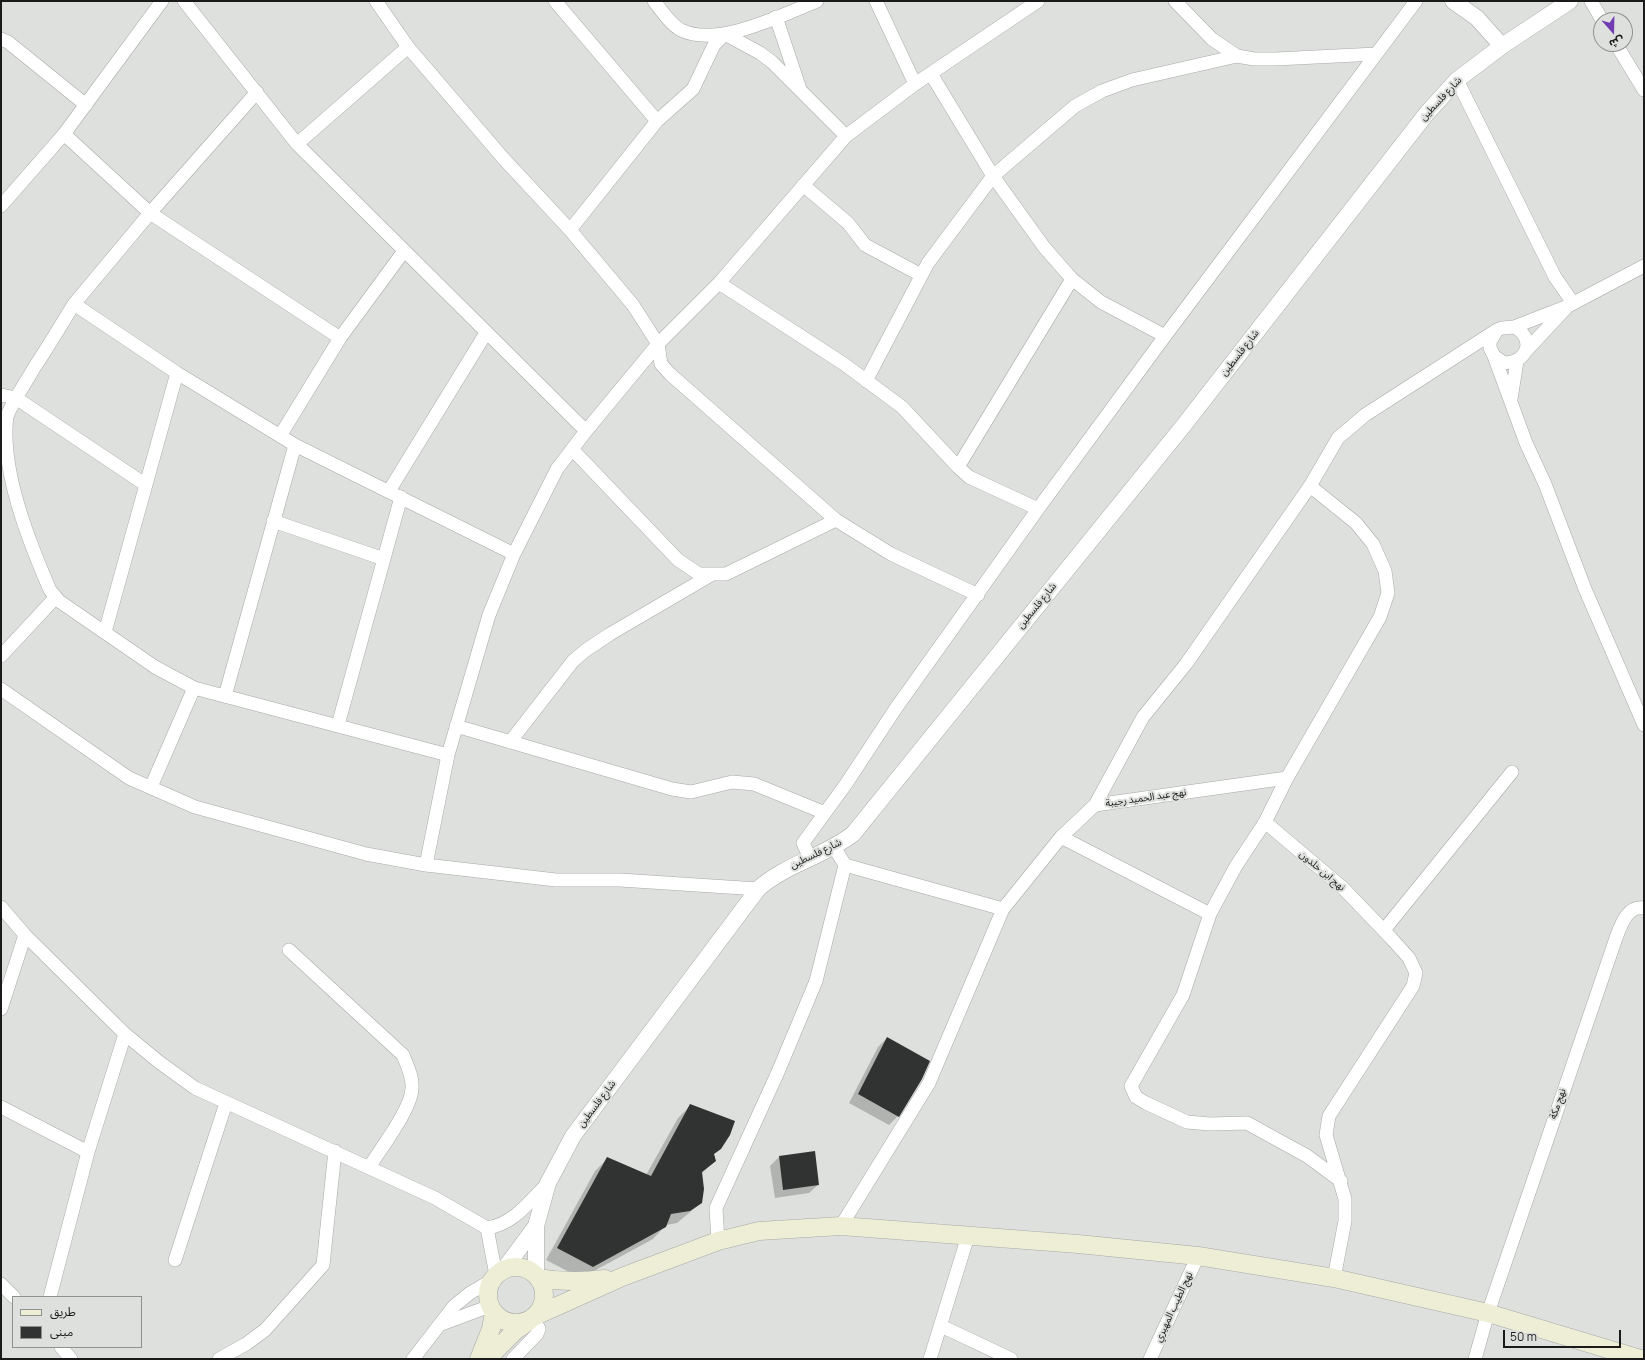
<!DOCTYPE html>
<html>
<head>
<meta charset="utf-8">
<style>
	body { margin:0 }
	#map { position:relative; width:1645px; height:1360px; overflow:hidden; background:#dee0dd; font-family:Manrope,"Noto Sans Arabic",sans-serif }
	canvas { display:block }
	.frame { position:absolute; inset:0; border:2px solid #191a19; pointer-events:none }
	.legend { position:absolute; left:12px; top:1296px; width:130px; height:52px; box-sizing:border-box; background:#dee0dd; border:1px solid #8f918f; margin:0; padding:5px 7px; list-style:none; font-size:12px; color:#191a19 }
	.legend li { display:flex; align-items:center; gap:8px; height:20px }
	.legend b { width:20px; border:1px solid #8f918f }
	.north { position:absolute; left:1593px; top:12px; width:40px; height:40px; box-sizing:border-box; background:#dee0dd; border:1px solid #8f918f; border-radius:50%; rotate:160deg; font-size:11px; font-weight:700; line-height:16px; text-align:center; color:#191a19 }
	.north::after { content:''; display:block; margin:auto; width:14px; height:18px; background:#743cb3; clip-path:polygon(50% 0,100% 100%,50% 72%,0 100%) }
	.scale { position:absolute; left:1503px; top:1330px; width:118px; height:18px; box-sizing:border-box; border:2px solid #191a19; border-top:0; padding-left:5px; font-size:12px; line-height:14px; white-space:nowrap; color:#191a19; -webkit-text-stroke:3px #dee0dd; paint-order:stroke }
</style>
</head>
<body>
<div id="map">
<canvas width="1645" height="1360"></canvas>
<div class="frame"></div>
<ul class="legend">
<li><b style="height:5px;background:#eeeed6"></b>طريق</li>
<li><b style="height:11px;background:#313332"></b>مبنى</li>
</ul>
<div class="north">ش</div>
<div class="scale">50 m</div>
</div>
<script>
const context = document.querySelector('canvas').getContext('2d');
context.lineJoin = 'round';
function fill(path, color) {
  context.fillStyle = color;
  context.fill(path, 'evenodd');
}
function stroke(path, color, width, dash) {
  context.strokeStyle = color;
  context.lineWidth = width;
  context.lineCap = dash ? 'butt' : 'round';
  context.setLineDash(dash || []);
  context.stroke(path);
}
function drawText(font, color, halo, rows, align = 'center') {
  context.font = font + ' Manrope,"Noto Sans Arabic",sans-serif';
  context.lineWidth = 4;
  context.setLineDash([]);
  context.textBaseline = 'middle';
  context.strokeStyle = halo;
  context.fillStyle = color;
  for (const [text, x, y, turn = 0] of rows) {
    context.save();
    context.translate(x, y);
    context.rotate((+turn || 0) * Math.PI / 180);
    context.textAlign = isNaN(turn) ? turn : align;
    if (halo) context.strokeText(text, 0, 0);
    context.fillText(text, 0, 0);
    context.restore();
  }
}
const shadow = new Path2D(`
	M 887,1038 L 898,1116 L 889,1125 L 849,1103 L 878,1047 Z
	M 690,1106 L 714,1154 L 715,1161 L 701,1174 L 701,1203 L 677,1223 L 666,1225 L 653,1239 L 581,1278 L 546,1260 L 595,1171 L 607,1159 L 646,1175 L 678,1118 Z
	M 779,1157 L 818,1185 L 809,1193 L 775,1198 L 770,1166 Z`);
const building = new Path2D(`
	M 887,1037 L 930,1061 L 922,1079 L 899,1117 L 858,1094 Z
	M 690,1104 L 735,1121 L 730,1135 L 721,1149 L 714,1154 L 716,1161 L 702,1172 L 704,1189 L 702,1203 L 690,1211 L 671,1214 L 666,1227 L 593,1267 L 557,1248 L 607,1157 L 651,1176 Z
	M 815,1151 L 819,1185 L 783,1190 L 779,1156 Z`);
const minor = new Path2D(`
	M 184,1 L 297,144 L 586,431
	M 376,1 L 408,47 L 503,158 L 570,230 L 633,305 L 658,344 L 661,364 L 670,374 L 836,520 L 891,554 L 978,595
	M 555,1 L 657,121
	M 654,1 C 661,10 671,25 681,30 C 717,48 782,15 817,1
	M 876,1 L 915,84
	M 1175,1 L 1212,39 L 1237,56 L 1254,59 L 1276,59 L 1376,54
	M 1591,1 L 1602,20
	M 776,17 L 800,89
	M 725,34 L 760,53 L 772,62 L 846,136
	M 1,39 L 8,42 L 86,105
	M 1616,44 L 1644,90
	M 931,74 L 993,176 L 1044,247 L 1072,279 L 1101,302 L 1165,336
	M 1457,80 L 1555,277 L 1573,303
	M 64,134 L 150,213 L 340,338
	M 297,144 L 408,47
	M 803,185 L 848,223 L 865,245 L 921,275
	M 1,206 L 64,134 L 162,1
	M 570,230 L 657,121 L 693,89 L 714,45 L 725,34
	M 719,283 L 844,364 L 902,407 L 958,467 L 969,477 L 1038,509
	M 74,304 L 150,213 L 257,92
	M 1514,327 C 1536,338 1528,363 1504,363 L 1494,356 L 1490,348 L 1490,342 L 1497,330 L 1502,328 L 1514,327 L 1568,306 L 1644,266
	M 1525,352 L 1566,308
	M 1494,356 L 1526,443 L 1545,484 L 1585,589 L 1644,725
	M 866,381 L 928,263 L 993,176 L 1075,106 L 1102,91 L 1132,80 L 1237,56
	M 1,395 L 16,398 L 146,485
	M 1511,399 L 1517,361
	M 280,436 L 340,338 L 404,251
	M 572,449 L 678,560 L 699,574 L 726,574 L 836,520
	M 958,467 L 1072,279
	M 1310,486 L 1356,523 L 1373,544 L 1385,571 L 1388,593 L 1380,617 L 1287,778 L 1265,822 L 1343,888 L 1391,938 L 1409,958 L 1416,973 L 1413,986 L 1329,1116 L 1326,1135 L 1345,1199 L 1345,1221 L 1334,1278
	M 389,491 L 486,333
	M 273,521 L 384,559
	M 105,632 L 177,373
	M 1,656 L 55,598
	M 1,689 L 129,778 L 195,807 L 366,854 L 426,865 L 556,880 L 620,880 L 758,889
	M 225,696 L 295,445
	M 338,725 L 401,497
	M 456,726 L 672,789 L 691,792 L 732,782 L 754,784 L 825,813
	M 510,742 L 573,661 L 586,650 L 610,634 L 711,575
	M 448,755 L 194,688 L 155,667 L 59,601 L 50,590 C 29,542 0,469 7,416 C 14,399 25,384 34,368 C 48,347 61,325 74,304 L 177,373 L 295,445 L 514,554
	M 151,787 L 194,688
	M 1095,805 L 1143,717 L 1186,664 L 1310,486 L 1338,438 L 1365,415 L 1497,330
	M 1265,822 L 1236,866 L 1210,914 L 1183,995 L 1131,1086 L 1136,1097 L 1146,1103 L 1187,1122 L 1210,1124 L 1247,1123 L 1307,1156 L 1341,1181
	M 1061,837 L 1210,914
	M 834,847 L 845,865 L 1003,909 L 929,1083 L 841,1226
	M 810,858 L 803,843 L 846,784 L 896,708 L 1038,509 L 1165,336 L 1416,1
	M 426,865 L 448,755 L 489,615 L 514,554 L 557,469 L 586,431 L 658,344 L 719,283 L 846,136 L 915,84 L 1038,1
	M 1,907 L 25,935 L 125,1034 L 159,1062 L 195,1088 L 435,1198 L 487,1228 C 514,1224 530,1201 548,1183
	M 1003,909 L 1061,837 L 1095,805 L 1287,778
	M 1384,930 L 1512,772
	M 289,950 L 403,1055 C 407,1065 413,1077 412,1088 C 412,1108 381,1148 370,1166
	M 1,1009 L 25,935
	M 1,1107 L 88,1152
	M 487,1228 L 496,1275
	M 718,1241 L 716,1208 L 778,1072 L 816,981 L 845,865
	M 175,1260 L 226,1103
	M 1,1284 L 14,1297
	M 50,1297 L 88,1152 L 125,1034
	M 439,1325 L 490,1306
	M 941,1326 L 1011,1359
	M 61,1347 L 71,1359
	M 219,1359 L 246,1344 L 265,1330 L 323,1265 L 335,1151
	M 413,1359 L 454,1306 L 470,1293 L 494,1279
	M 513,1359 L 537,1334 L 539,1329 L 533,1317
	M 930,1359 L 968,1236
	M 1150,1359 L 1198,1256
	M 1475,1359 L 1488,1313 L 1616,938 C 1621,925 1627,905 1644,908`);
const tertiary = new Path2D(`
	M 1453,1 L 1477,18 L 1502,46
	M 502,1272 L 536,1226
	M 536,1276 L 536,1226 L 548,1183 L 573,1136 L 758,889 C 786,864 823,857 853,834 L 1184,425 L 1427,113 L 1457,80 L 1502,46 L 1570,1`);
const secondary = new Path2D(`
	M488 1295a28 28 0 1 1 56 0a28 28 0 1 1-56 0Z
	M 539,1278 C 561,1282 582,1282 605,1279
	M 533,1317 L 622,1277 L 718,1241 L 759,1231 L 841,1226 L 1078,1244 L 1198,1256 L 1334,1278 L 1488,1313 L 1641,1359
	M 479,1359 L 491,1329 L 494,1312
	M 487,1359 L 515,1331 L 529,1321`);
const streetNames = [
	["شارع فلسطين",1441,99,-47],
	["شارع فلسطين",1240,353,-52],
	["شارع فلسطين",1037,606,-51],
	["نهج عبد الحميد رجيبة",1146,798,-8],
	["شارع فلسطين",816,854,-26],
	["نهج ابن خلدون",1322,871,40],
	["شارع فلسطين",597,1104,-53],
	["نهج مكة",1558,1104,-71],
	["نهج الطيب المهيري",1174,1307,-65]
];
fill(shadow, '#0003');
fill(building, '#313332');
stroke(minor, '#a7a9a7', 14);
stroke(tertiary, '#a7a9a7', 17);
stroke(secondary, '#a7a9a7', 19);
stroke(minor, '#fff', 13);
stroke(tertiary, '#fff', 16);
stroke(secondary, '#eeeed6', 18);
drawText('10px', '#191a19', '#dee0dd', streetNames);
</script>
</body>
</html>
